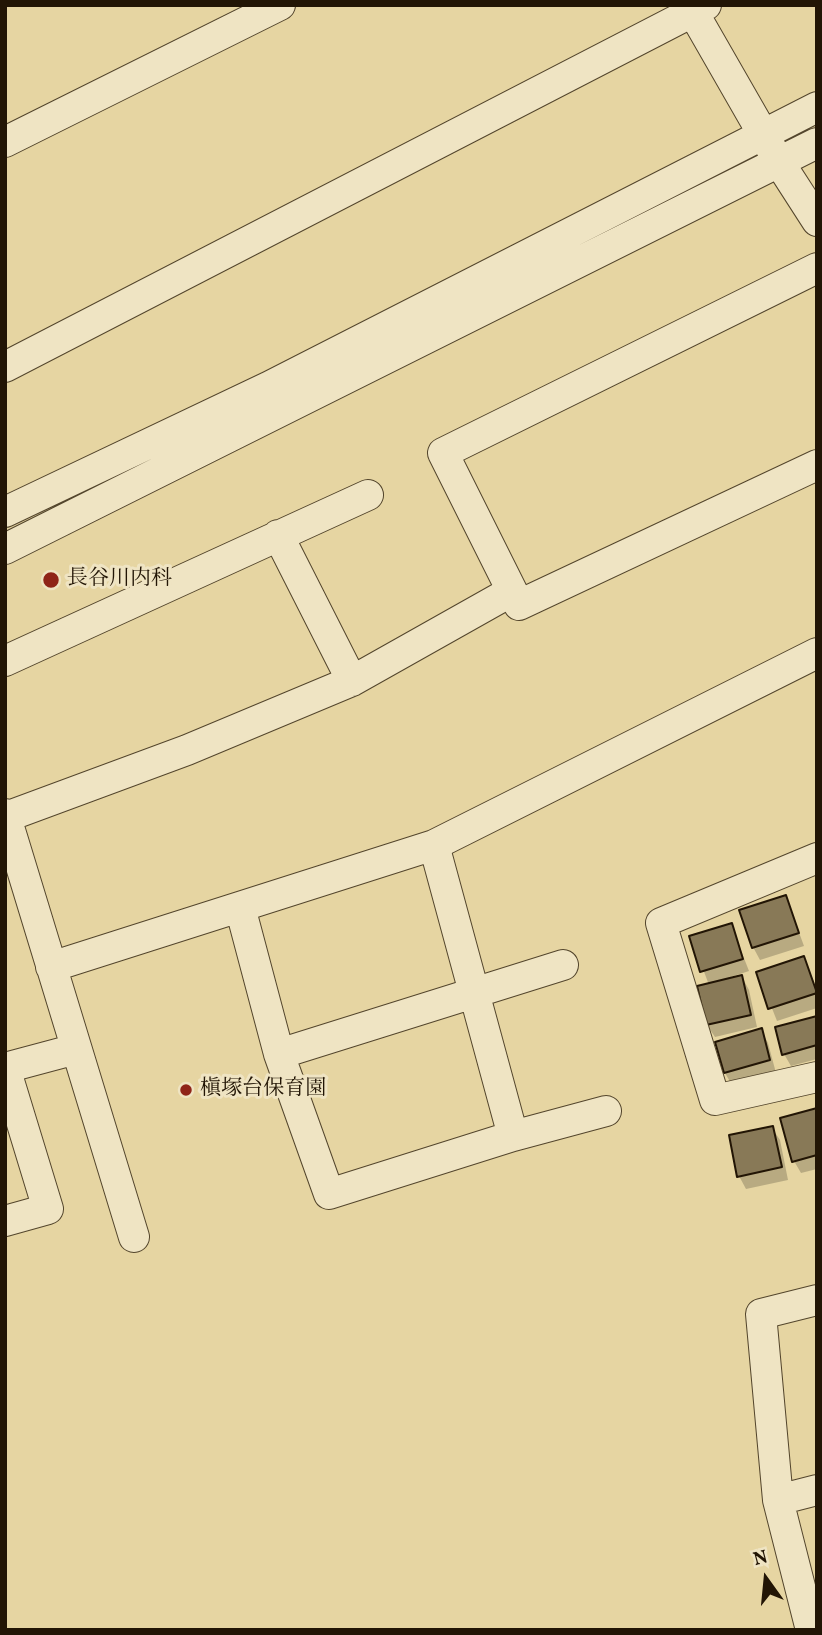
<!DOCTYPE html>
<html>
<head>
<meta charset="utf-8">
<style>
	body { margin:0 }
	#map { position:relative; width:822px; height:1635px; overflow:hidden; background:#e6d5a2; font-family:Vollkorn,serif }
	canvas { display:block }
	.frame { position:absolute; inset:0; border:7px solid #221505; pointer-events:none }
	.north { position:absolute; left:731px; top:1544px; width:70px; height:70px; -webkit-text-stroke:5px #efe4c3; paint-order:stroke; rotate:345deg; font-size:19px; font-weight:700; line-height:28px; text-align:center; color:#221505 }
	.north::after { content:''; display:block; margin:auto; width:24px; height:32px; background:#221505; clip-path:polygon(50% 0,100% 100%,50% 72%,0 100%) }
</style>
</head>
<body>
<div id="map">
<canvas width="822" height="1635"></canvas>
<div class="frame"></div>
<div class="north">N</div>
</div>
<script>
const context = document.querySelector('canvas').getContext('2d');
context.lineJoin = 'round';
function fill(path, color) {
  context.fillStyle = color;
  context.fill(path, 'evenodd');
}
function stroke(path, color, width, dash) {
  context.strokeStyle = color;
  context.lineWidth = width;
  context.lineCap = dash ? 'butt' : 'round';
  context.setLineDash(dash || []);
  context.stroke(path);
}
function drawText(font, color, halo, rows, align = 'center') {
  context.font = font + ' Vollkorn,"Noto Serif JP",serif';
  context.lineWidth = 6;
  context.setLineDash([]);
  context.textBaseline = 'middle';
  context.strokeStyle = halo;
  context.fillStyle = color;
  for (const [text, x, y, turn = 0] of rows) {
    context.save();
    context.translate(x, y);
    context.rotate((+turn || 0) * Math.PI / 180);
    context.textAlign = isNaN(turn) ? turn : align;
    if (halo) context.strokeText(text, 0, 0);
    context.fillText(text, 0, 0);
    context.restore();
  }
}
const shadow = new Path2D(`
	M 786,897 L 804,946 L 760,960 L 753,947 Z
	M 731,925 L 749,971 L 731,977 L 732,979 L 742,977 L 749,990 L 757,1027 L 715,1037 L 707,1025 L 709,985 L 691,937 Z
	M 804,958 L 817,989 L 817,1008 L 777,1021 L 758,973 Z
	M 817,1018 L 817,1059 L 791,1066 L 784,1054 Z
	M 761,1030 L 768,1043 L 776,1073 L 732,1085 L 725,1073 Z
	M 817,1110 L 817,1169 L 801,1173 L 794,1161 Z
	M 772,1128 L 780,1140 L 788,1180 L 746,1189 L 739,1176 Z`);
const building = new Path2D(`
	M 786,895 L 799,933 L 752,948 L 739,910 Z
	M 732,923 L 743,959 L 700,972 L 689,936 Z
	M 804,956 L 817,993 L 768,1009 L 756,972 Z
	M 742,975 L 751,1015 L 706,1025 L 697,986 Z
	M 817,1016 L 817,1045 L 782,1055 L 775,1027 Z
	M 762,1028 L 770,1060 L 724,1073 L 715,1042 Z
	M 817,1108 L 817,1155 L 792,1162 L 780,1118 Z
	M 773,1126 L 782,1167 L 737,1177 L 729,1135 Z`);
const minor = new Path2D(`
	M 689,5 L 779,162 L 817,221
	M 5,142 L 280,5
	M 817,268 L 443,453 L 519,605 L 817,465
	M 5,367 L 706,5
	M 5,512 L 268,387 L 817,107
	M 278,535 L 352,681
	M 5,549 L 817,143
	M 5,661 L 368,495
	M 5,814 L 134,1237
	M 6,817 L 187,750 L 352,681 L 512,591
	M 817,858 L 661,923 L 715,1100 L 817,1077
	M 240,907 L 279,1054 L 563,965
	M 51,967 L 434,845 L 817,653
	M 279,1054 L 329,1194 L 513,1136 L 434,845
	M 5,1068 L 48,1209 L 5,1221
	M 5,1068 L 76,1049
	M 513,1136 L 606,1111
	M 778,1500 L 817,1490
	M 811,1630 L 778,1500 L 761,1314 L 817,1300`);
const markers = [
	[51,580,9,"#8f2418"],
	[186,1090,7,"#8f2418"]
];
const poiNames = [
	["長谷川内科",67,580],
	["槇塚台保育園",200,1090]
];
fill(shadow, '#0003');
fill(building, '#887957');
stroke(building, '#221505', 2);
stroke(minor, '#53452c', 32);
stroke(minor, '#efe4c3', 30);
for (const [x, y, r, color] of markers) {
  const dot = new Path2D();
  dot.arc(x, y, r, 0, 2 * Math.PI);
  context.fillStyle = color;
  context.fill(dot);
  stroke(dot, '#efe4c3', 2.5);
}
drawText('21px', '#221505', '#efe4c3', poiNames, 'left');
</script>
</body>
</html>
